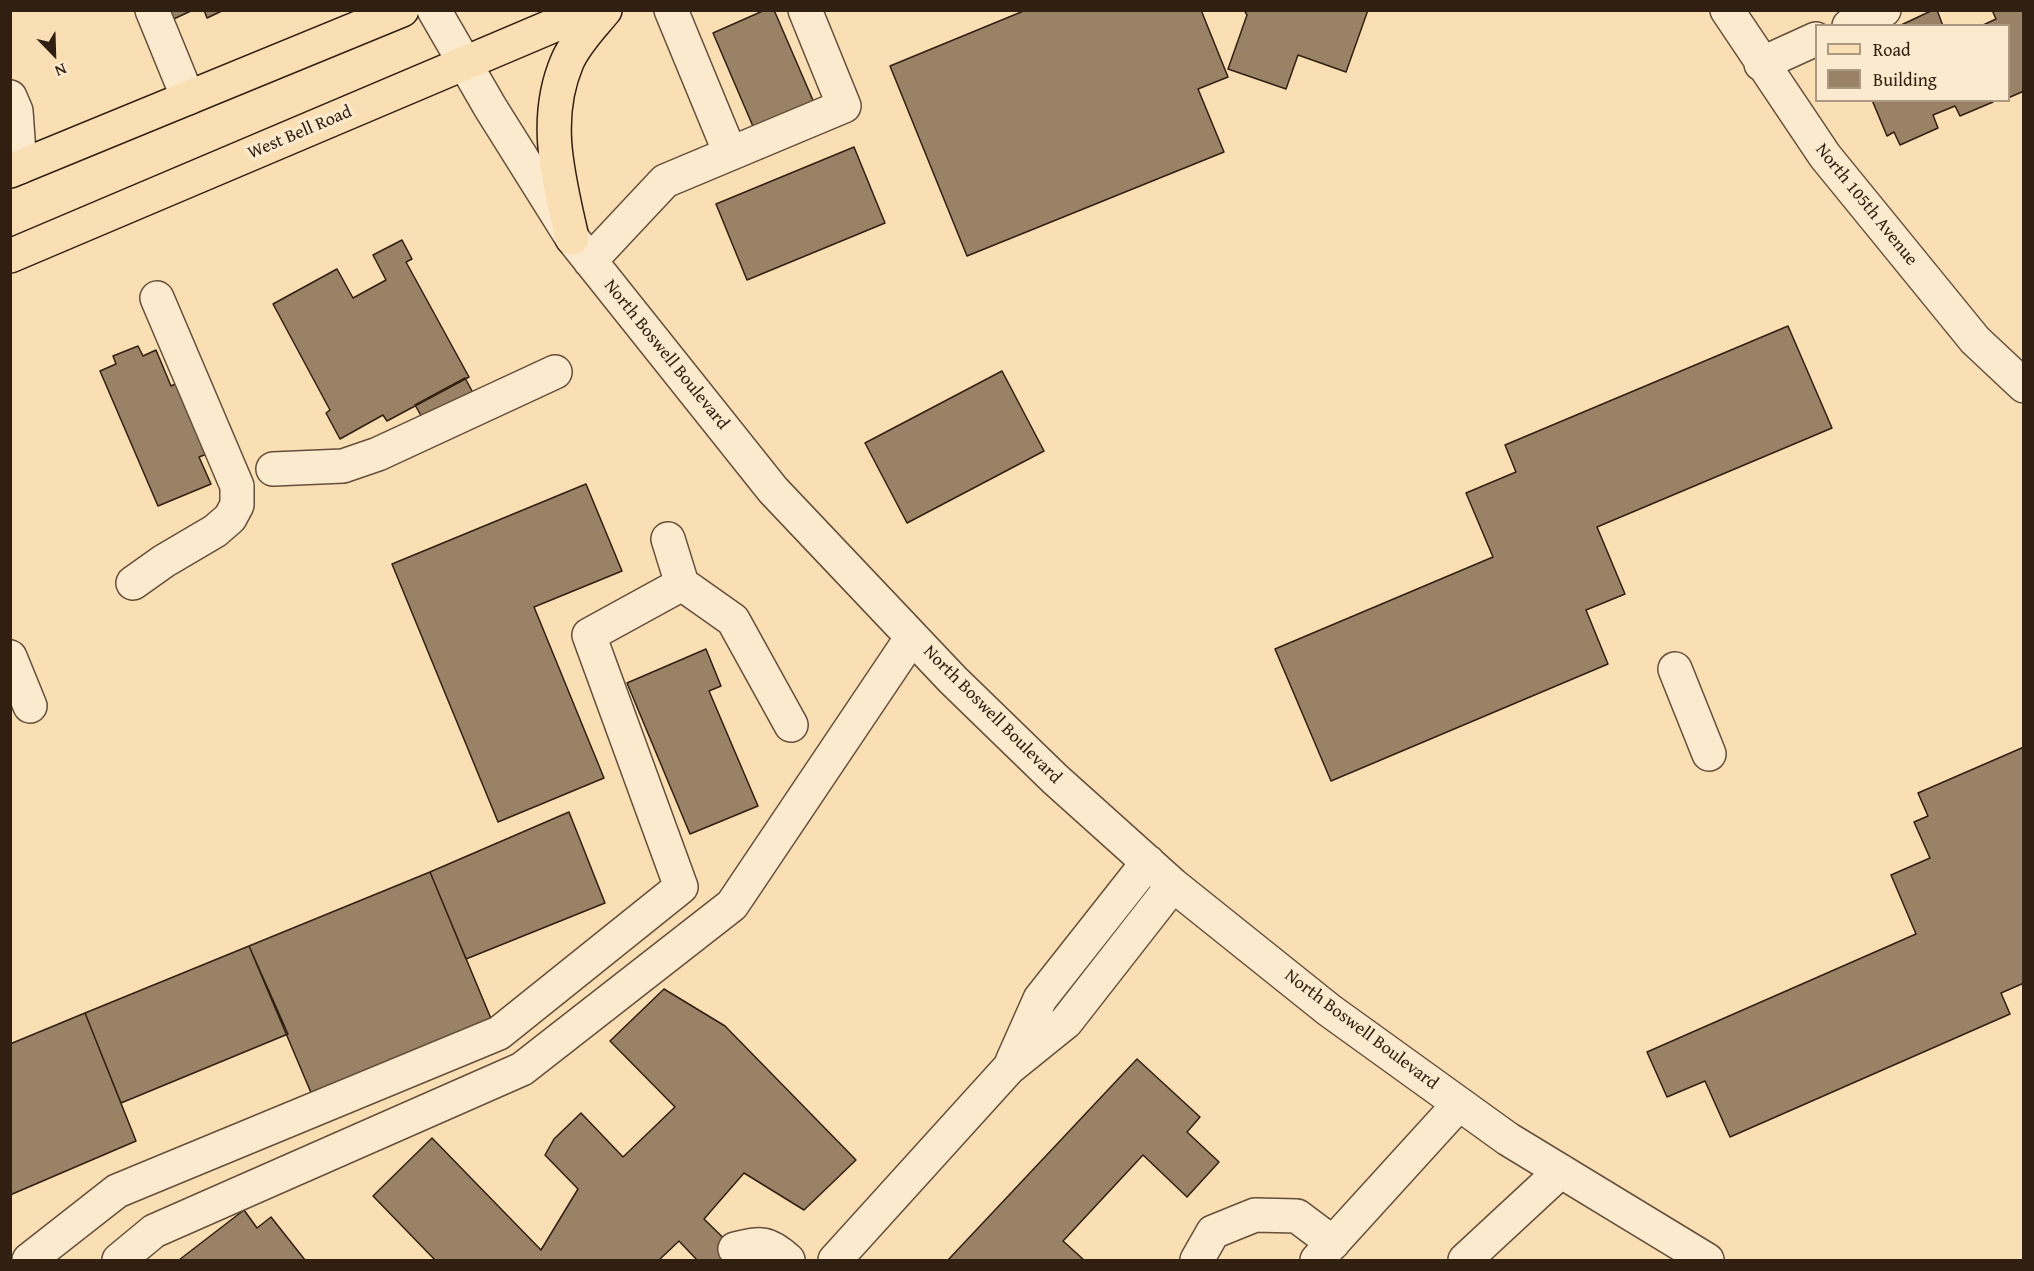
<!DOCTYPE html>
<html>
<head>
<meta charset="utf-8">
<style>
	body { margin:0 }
	#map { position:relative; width:2034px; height:1271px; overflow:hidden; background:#fadeb4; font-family:"Gentium Book Plus",serif }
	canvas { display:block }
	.frame { position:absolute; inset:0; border:12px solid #311f11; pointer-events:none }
	.legend { position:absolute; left:1815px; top:24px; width:195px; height:78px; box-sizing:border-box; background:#fceace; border:2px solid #ab9982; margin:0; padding:8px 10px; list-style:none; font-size:18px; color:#311f11 }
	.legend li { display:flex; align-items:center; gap:12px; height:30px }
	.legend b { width:30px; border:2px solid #ab9982 }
	.north { position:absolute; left:24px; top:24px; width:60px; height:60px; -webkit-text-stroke:4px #fceace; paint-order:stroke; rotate:157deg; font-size:16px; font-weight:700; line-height:24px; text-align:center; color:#311f11 }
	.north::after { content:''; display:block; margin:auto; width:21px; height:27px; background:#311f11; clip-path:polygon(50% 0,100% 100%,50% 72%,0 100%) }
</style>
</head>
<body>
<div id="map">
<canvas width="2034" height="1271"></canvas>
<div class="frame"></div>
<ul class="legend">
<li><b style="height:8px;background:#fadeb4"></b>Road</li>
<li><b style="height:16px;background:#9a8266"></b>Building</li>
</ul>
<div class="north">N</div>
</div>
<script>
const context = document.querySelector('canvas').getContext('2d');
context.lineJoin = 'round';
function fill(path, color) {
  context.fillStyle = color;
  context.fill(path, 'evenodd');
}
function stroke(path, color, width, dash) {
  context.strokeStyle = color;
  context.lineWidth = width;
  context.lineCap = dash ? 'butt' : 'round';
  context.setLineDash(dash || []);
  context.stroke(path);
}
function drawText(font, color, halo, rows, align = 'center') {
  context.font = font + ' "Gentium Book Plus",serif';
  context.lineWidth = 6;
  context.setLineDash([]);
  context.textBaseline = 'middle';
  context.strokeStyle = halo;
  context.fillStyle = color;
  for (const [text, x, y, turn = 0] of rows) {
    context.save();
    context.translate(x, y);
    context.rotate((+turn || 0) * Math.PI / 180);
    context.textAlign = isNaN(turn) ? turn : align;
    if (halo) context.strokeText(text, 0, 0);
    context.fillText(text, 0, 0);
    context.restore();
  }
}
const building = new Path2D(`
	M 160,10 L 193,10 L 165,23 Z
	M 204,10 L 224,10 L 207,18 Z
	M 765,10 L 774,10 L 815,105 L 755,131 L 713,33 Z
	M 1026,10 L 1201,10 L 1228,77 L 1198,89 L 1224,152 L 967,256 L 890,66 Z
	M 1244,10 L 1368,10 L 1346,72 L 1298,55 L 1286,89 L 1228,69 L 1247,15 Z
	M 1933,10 L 1937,10 L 1943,26 L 1899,26 Z
	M 1992,10 L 2024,10 L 2024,91 L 2008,98 L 2008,26 L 1981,26 L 1996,19 Z
	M 1872,100 L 1993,100 L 1993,102 L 1960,116 L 1955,106 L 1933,115 L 1938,128 L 1900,145 L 1894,132 L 1887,136 Z
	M 854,147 L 885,223 L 747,280 L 716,204 Z
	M 402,240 L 412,259 L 406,262 L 469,377 L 387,421 L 383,415 L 340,439 L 326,413 L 330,410 L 273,304 L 337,269 L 353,298 L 386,280 L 373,255 Z
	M 1788,326 L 1832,428 L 1597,527 L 1625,594 L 1586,610 L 1608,664 L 1331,781 L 1275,649 L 1493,557 L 1466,493 L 1516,472 L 1505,445 Z
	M 138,346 L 143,356 L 156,350 L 171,386 L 182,381 L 212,452 L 199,457 L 211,484 L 158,506 L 100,371 L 116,364 L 113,356 Z
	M 1002,371 L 1044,451 L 907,523 L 865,443 Z
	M 465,378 L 485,415 L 436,442 L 415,405 Z
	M 586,484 L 622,571 L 534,607 L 604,778 L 498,822 L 392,564 Z
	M 706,649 L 721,686 L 709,691 L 758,806 L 690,834 L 627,683 Z
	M 2024,747 L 2024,983 L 2001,993 L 2010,1014 L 1730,1137 L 1705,1081 L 1667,1097 L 1647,1052 L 1916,934 L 1891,875 L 1930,858 L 1914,822 L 1928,816 L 1918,793 Z
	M 569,812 L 605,903 L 466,959 L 430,872 Z
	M 430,872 L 492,1021 L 312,1095 L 249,946 Z
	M 249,946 L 288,1034 L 121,1103 L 85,1013 Z
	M 664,989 L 725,1026 L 856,1160 L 804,1210 L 744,1173 L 704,1219 L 746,1260 L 697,1260 L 679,1241 L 659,1260 L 435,1260 L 373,1196 L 432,1138 L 541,1250 L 578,1189 L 545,1155 L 554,1139 L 581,1113 L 623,1157 L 675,1107 L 610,1041 Z
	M 85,1013 L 136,1141 L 10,1195 L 10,1044 Z
	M 1137,1059 L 1200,1117 L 1187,1132 L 1219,1162 L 1187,1197 L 1143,1155 L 1063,1241 L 1084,1260 L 948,1260 Z
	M 244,1210 L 257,1228 L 271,1217 L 305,1260 L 179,1260 Z`);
const minor = new Path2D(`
	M 152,10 L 188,98
	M 434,10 L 490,107 L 572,238 L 773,490 L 953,680 L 1055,779 L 1173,885 L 1329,1010 L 1508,1139 L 1707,1260
	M 671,10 L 730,153
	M 1727,10 L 1825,156 L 1975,340 L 2024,386
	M 1849,26 L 1884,10
	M 1761,64 L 1816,39
	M 10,97 L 16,111 L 20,167
	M 590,261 L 665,181 L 844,106 L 805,10
	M 273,469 L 343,466 L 378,454 L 555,372
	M 133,583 L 164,561 L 215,531 L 230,518 L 237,505 L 237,486 L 157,298
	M 682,584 L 733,620 L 791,725
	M 10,657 L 30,706
	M 1675,669 L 1709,754
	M 1012,1062 L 1040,999 L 1148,862
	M 735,1249 C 761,1243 767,1241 788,1260
	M 29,1260 L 117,1191 L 499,1033 L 681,887 L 589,635 L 682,584 L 668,539
	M 119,1260 L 154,1231 L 522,1069 L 732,905 L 912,637
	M 835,1260 L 1009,1068 L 1066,1022 L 1173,885
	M 1197,1260 L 1213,1232 L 1255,1215 L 1297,1216 L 1333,1243
	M 1317,1260 L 1459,1104
	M 1465,1260 L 1561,1171`);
const major = new Path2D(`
	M 10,171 L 402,10
	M 572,238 C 559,179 542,121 567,62 C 575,43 592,26 605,10
	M 10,256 L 590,10`);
const streetNames = [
	["West Bell Road",300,133,-23],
	["North 105th Avenue",1866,205,51],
	["North Boswell Boulevard",666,355,51],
	["North Boswell Boulevard",992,715,45],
	["North Boswell Boulevard",1361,1030,37]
];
fill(building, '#9a8266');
stroke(building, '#311f11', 1.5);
stroke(minor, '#634f3a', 36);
stroke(major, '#311f11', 36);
stroke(minor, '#fceace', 33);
stroke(major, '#fadeb4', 33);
drawText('18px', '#311f11', '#fceace', streetNames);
</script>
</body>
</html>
